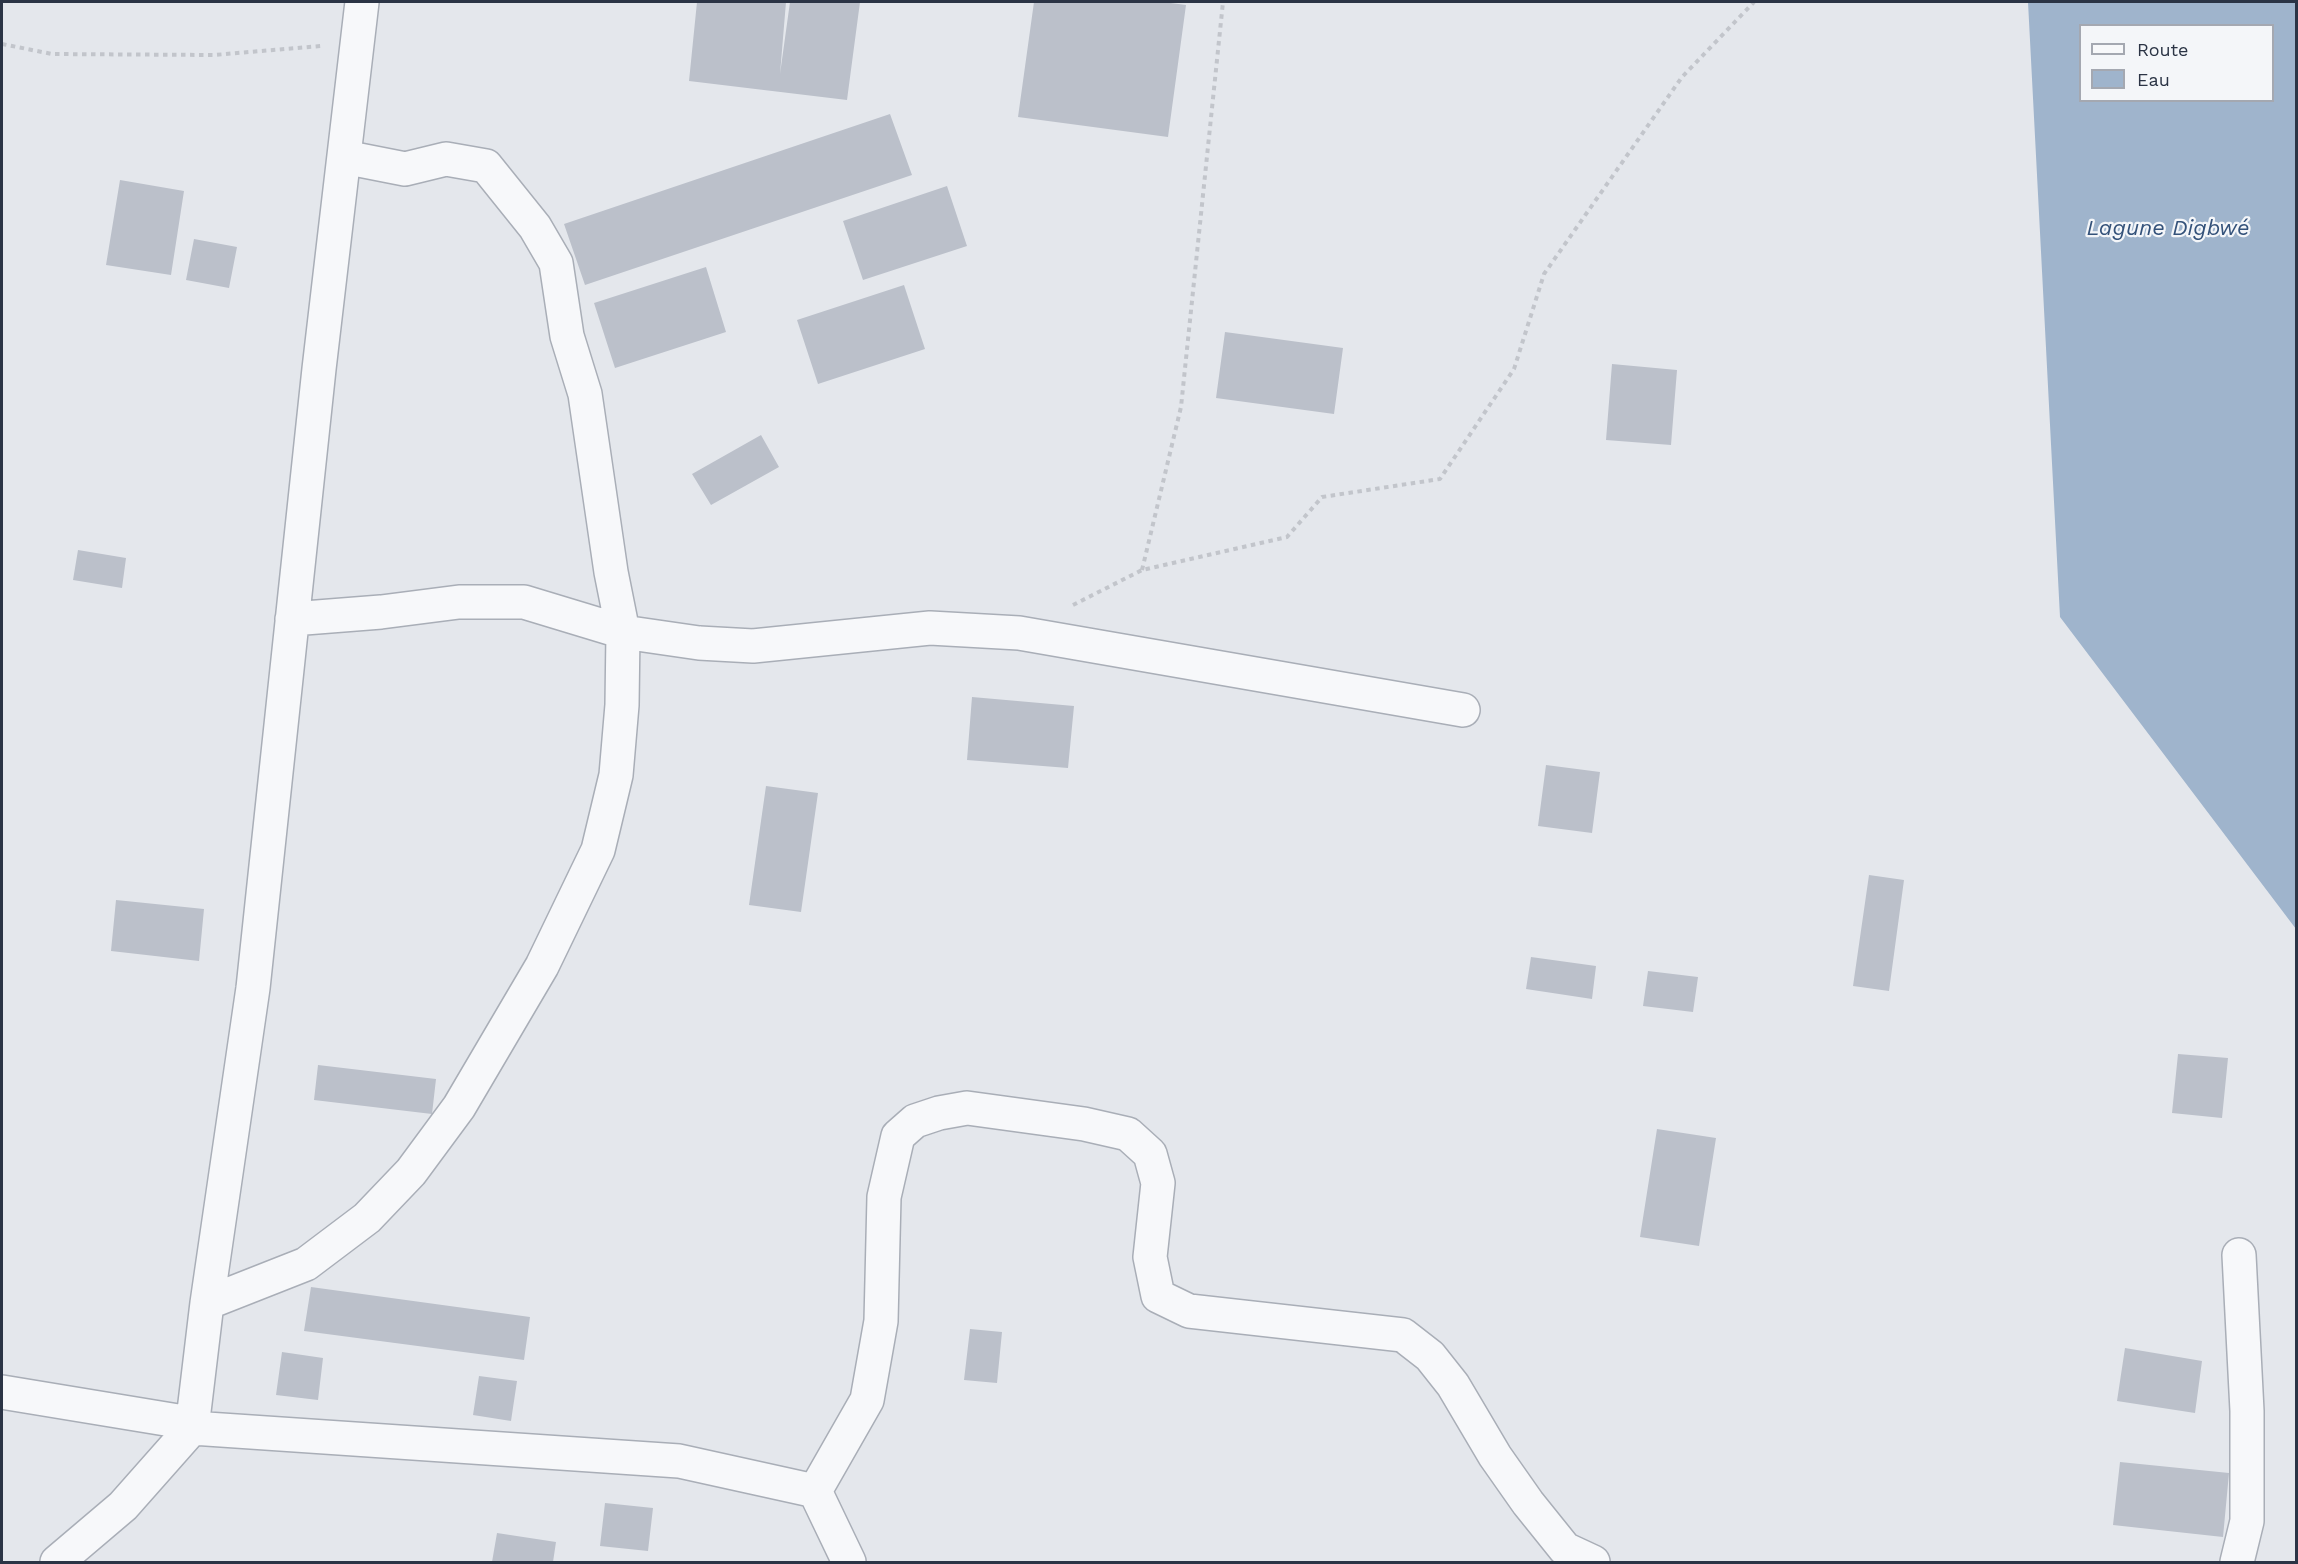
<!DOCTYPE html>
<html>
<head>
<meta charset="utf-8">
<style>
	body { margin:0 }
	#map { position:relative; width:2298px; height:1564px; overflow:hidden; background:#e4e7ec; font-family:"Work Sans",sans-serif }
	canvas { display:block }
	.frame { position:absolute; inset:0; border:3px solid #2b3445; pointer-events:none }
	.legend { position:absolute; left:2079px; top:24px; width:195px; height:78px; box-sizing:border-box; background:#f4f6f9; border:2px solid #a4a8b1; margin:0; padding:8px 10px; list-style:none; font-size:18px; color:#2b3445 }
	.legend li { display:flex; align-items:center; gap:12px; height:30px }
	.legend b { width:30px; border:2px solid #a4a8b1 }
</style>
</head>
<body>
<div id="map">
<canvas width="2298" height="1564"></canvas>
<div class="frame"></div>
<ul class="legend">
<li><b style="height:8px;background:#f7f8fa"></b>Route</li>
<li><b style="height:16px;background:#9fb4cc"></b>Eau</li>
</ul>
</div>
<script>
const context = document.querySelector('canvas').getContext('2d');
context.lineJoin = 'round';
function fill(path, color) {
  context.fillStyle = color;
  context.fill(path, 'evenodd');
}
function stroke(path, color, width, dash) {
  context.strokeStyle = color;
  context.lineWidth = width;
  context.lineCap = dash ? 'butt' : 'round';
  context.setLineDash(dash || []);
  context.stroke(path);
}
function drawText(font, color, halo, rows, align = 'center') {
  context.font = font + ' "Work Sans",sans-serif';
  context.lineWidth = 4.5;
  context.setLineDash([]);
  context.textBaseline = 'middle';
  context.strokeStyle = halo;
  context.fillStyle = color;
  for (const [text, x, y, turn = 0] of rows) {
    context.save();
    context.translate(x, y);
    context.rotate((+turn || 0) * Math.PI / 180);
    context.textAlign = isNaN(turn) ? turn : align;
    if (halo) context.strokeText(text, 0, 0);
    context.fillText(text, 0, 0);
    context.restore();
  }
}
const water = new Path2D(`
	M 2028,2 L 2296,2 L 2296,929 L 2060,617 ZM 2080,26 L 2272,26 L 2272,100 L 2080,100 Z`);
const building = new Path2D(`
	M 697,2 L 786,2 L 780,74 L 790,2 L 860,2 L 847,100 L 689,81 Z
	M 1034,2 L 1163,2 L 1186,5 L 1168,137 L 1018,117 Z
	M 890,114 L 912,175 L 585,285 L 564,224 Z
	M 120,180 L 184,191 L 171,275 L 106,265 Z
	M 947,186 L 967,246 L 863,280 L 843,221 Z
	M 194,239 L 237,247 L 229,288 L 186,280 Z
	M 706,267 L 726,332 L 615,368 L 594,303 Z
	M 904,285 L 925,349 L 818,384 L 797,320 Z
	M 1225,332 L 1343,348 L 1334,414 L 1216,398 Z
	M 1612,364 L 1677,370 L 1671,445 L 1606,440 Z
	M 761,435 L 779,467 L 711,505 L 692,474 Z
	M 78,550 L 126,558 L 122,588 L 73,580 Z
	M 972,697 L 1074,706 L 1068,768 L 967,760 Z
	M 1546,765 L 1600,772 L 1592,833 L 1538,826 Z
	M 766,786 L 818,793 L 801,912 L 749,905 Z
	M 1869,875 L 1904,880 L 1889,991 L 1853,986 Z
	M 116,900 L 204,909 L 199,961 L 111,951 Z
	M 1531,957 L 1596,966 L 1592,999 L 1526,989 Z
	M 1648,971 L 1698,977 L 1693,1012 L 1643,1006 Z
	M 2178,1054 L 2228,1058 L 2222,1118 L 2172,1113 Z
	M 318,1065 L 436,1079 L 432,1114 L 314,1100 Z
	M 1657,1129 L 1716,1138 L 1699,1246 L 1640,1237 Z
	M 311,1287 L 530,1317 L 524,1360 L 304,1331 Z
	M 970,1329 L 1002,1332 L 997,1383 L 964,1380 Z
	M 2125,1348 L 2202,1361 L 2195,1413 L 2117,1401 Z
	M 282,1352 L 323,1358 L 318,1400 L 276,1395 Z
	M 479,1376 L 517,1381 L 511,1421 L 473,1415 Z
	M 2120,1462 L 2229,1473 L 2223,1537 L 2113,1525 Z
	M 605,1503 L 653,1508 L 648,1551 L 600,1546 Z
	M 497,1533 L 556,1542 L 553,1562 L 492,1562 Z`);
const path = new Path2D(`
	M 2,44 L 52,54 L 214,55 L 321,46
	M 1142,570 L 1181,407 L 1223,2
	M 1073,605 L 1142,570 L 1287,537 L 1322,497 L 1440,479 L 1514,369 L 1544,274 L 1682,77 L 1754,2`);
const minor = new Path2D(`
	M 292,619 L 381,612 L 459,602 L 524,602 L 623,632 L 699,643 L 753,646 L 930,628 L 1019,633 L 1463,710
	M 207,1303 L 306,1264 L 367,1218 L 411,1172 L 459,1107 L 542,966 L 598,850 L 616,775 L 622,705 L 623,632 L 611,572 L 585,394 L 567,336 L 556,263 L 535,227 L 486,166 L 446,159 L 405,169 L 344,157
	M 2,1392 L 184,1422 L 192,1428 L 679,1461 L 815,1491
	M 815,1491 L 867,1400 L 881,1321 L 884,1197 L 898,1136 L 915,1121 L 939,1113 L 967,1108 L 1084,1124 L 1128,1134 L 1150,1154 L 1158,1183 L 1150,1257 L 1158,1296 L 1189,1311 L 1403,1335 L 1430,1356 L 1453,1385 L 1495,1456 L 1528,1503 L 1565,1549 L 1593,1562
	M 815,1491 L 849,1562
	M 57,1562 L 123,1506 L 192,1428 L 207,1303 L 253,988 L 319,369 L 362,2
	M 2237,1562 L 2247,1521 L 2247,1411 L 2239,1255`);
const waterNames = [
	["Lagune Digbwé",2168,229]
];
fill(water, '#9fb4cc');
fill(building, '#bbc0ca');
stroke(minor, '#a9aeb7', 36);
stroke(path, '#c2c5cb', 4, [4.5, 4.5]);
stroke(minor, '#f7f8fa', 33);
drawText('italic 22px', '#34527a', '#f4f6f9', waterNames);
</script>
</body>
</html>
